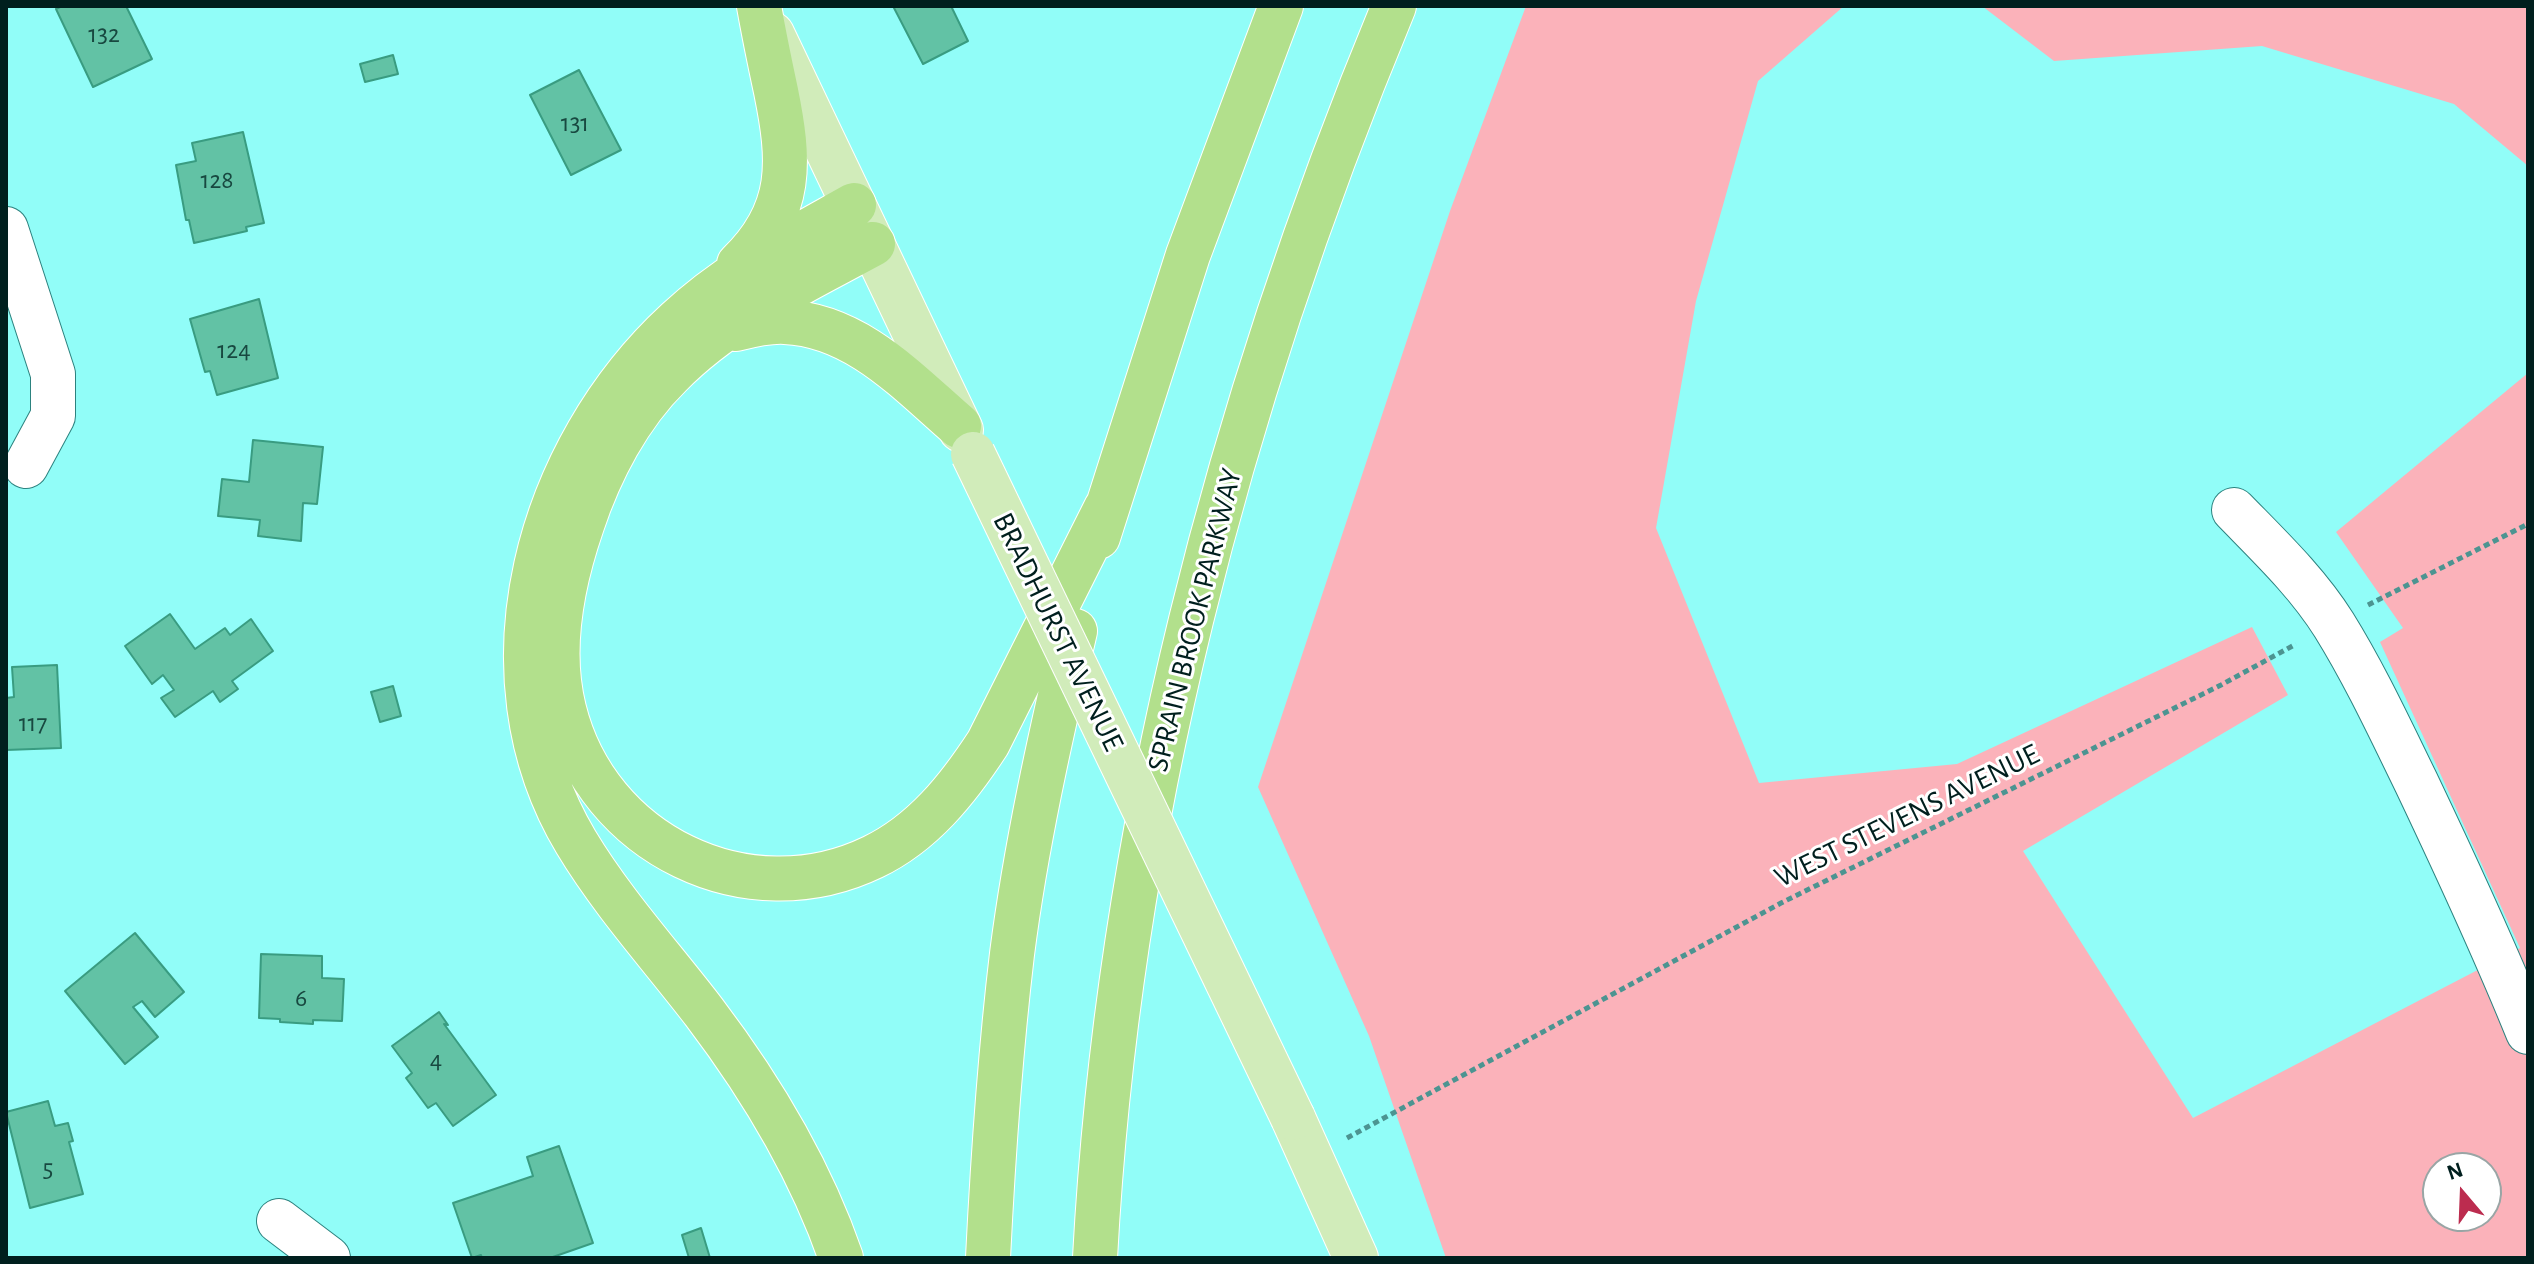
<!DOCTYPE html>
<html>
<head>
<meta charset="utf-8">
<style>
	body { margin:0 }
	#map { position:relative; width:2534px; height:1264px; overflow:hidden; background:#91fdf8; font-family:"Alegreya Sans",sans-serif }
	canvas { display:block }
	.frame { position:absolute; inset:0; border:8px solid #001f1e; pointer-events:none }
	.north { position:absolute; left:2422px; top:1152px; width:80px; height:80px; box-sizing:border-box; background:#fff; border:2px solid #99a5a5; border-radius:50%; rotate:341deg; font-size:22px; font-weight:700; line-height:32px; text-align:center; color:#001f1e }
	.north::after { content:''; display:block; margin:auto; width:28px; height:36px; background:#bc2c4f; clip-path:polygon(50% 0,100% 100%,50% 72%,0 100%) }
</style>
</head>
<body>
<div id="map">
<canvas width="2534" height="1264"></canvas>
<div class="frame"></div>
<div class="north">N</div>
</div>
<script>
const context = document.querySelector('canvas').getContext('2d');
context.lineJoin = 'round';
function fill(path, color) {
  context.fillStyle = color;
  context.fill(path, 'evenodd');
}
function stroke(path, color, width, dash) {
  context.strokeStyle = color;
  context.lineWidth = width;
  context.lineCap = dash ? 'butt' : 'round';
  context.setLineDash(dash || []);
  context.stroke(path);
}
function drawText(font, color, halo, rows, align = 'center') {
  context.font = font + ' "Alegreya Sans",sans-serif';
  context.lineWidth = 6;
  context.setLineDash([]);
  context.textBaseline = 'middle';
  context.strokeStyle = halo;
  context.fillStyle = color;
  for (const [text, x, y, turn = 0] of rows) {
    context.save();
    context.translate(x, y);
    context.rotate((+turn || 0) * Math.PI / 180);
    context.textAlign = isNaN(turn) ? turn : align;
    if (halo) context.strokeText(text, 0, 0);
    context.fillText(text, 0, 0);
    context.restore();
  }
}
const green = new Path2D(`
	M 1526,6 L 1844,6 L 1758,81 L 1696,301 L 1656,528 L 1759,783 L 1957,764 L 2252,627 L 2288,695 L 2023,851 L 2193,1118 L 2520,948 L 2380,642 L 2403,628 L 2336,532 L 2528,373 L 2528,1258 L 1446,1258 L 1369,1036 L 1258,787 L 1450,211 ZM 2438,1168 L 2486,1168 L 2486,1216 L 2438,1216 Z
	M 1982,6 L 2528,6 L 2528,166 L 2454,104 L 2262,46 L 2054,61 Z`);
const building = new Path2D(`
	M 62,6 L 126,6 L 152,59 L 93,87 L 56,9 Z
	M 893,6 L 951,6 L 968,41 L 923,64 Z
	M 393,55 L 398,74 L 365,82 L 360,64 Z
	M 579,70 L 621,150 L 571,175 L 530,95 Z
	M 243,132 L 264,223 L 246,227 L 247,231 L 194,243 L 189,220 L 186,220 L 176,165 L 196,161 L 192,143 Z
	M 259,299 L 278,378 L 217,395 L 210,371 L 205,372 L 190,319 Z
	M 253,440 L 323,447 L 317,504 L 303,503 L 301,541 L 258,536 L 260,520 L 218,516 L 222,479 L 249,482 Z
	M 170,614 L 195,649 L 225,628 L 230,635 L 251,619 L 273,651 L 232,681 L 238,689 L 220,702 L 213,691 L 175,717 L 161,698 L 174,690 L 163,675 L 152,684 L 125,646 Z
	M 57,665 L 61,748 L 6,750 L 6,698 L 14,697 L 12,667 Z
	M 393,686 L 401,716 L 380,722 L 371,692 Z
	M 135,933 L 184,992 L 155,1017 L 142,1001 L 133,1007 L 158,1037 L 125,1064 L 65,991 Z
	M 261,954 L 322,956 L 322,978 L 344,979 L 342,1021 L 313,1020 L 313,1024 L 280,1022 L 280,1019 L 259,1018 Z
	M 439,1012 L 448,1025 L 444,1024 L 496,1095 L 453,1126 L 436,1103 L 428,1108 L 406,1078 L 412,1073 L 392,1046 Z
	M 48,1101 L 55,1126 L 68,1123 L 73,1141 L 69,1142 L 83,1194 L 30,1208 L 6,1112 Z
	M 559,1146 L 593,1243 L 550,1258 L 482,1258 L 481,1255 L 472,1258 L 453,1203 L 533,1176 L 527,1157 Z
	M 701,1228 L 710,1258 L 689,1258 L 682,1235 Z`);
const path = new Path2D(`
	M 2368,605 L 2528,524
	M 1347,1138 L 1781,903 L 2221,685 L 2296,644`);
const minor = new Path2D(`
	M 6,229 L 53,374 L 53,416 L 26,466
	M 2234,510 C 2269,546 2307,582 2334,625 C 2365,675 2390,729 2416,782 C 2455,864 2494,948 2528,1032
	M 279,1221 L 328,1258`);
const major = new Path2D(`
	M 772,34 L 961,430
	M 1293,1118 L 1356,1258`);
const highway = new Path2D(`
	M 873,244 C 803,282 727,317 670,375 C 629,415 600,471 582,525 C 562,583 549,649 564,709 C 597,844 747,918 873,857 C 923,833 958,789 988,743 L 1106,508
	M 739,264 C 794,211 790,160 776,91 C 770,63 764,34 759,6
	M 736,329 C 752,325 769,321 785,322 C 857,325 909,383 959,426
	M 1098,537 L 1188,255 L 1281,6
	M 841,1258 C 810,1168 761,1087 704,1012 C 661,956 612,902 576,842 C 474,672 538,449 677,321 C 729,272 792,240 854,205
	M 988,1258 C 993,1157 1000,1055 1012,954 C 1026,845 1050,738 1075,631
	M 1095,1258 C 1118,827 1229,403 1394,6`);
const majorBridge = new Path2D(`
	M 973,454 L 1293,1118`);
const numberNames = [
	["132",104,34],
	["131",575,123],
	["128",217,180],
	["124",234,350],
	["117",33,723],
	["6",301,998],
	["4",436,1060],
	["5",48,1168]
];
const streetNames = [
	["SPRAIN BROOK PARKWAY",1195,620,-76],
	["BRADHURST AVENUE",1058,632,64],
	["WEST STEVENS AVENUE",1907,816,-26]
];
fill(green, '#fbb2ba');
fill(building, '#62c2a5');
stroke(building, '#399c81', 2);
stroke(minor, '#2c827f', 46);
stroke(major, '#fff', 46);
stroke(highway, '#fff', 46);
stroke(path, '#4c9491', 5, [6, 4]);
stroke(minor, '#fff', 44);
stroke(major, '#d1ecba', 44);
stroke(highway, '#b2e08c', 44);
stroke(majorBridge, '#fff', 46, []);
stroke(majorBridge, '#d1ecba', 44);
drawText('26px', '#184840', null, numberNames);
drawText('30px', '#001f1e', '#fff', streetNames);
</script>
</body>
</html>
